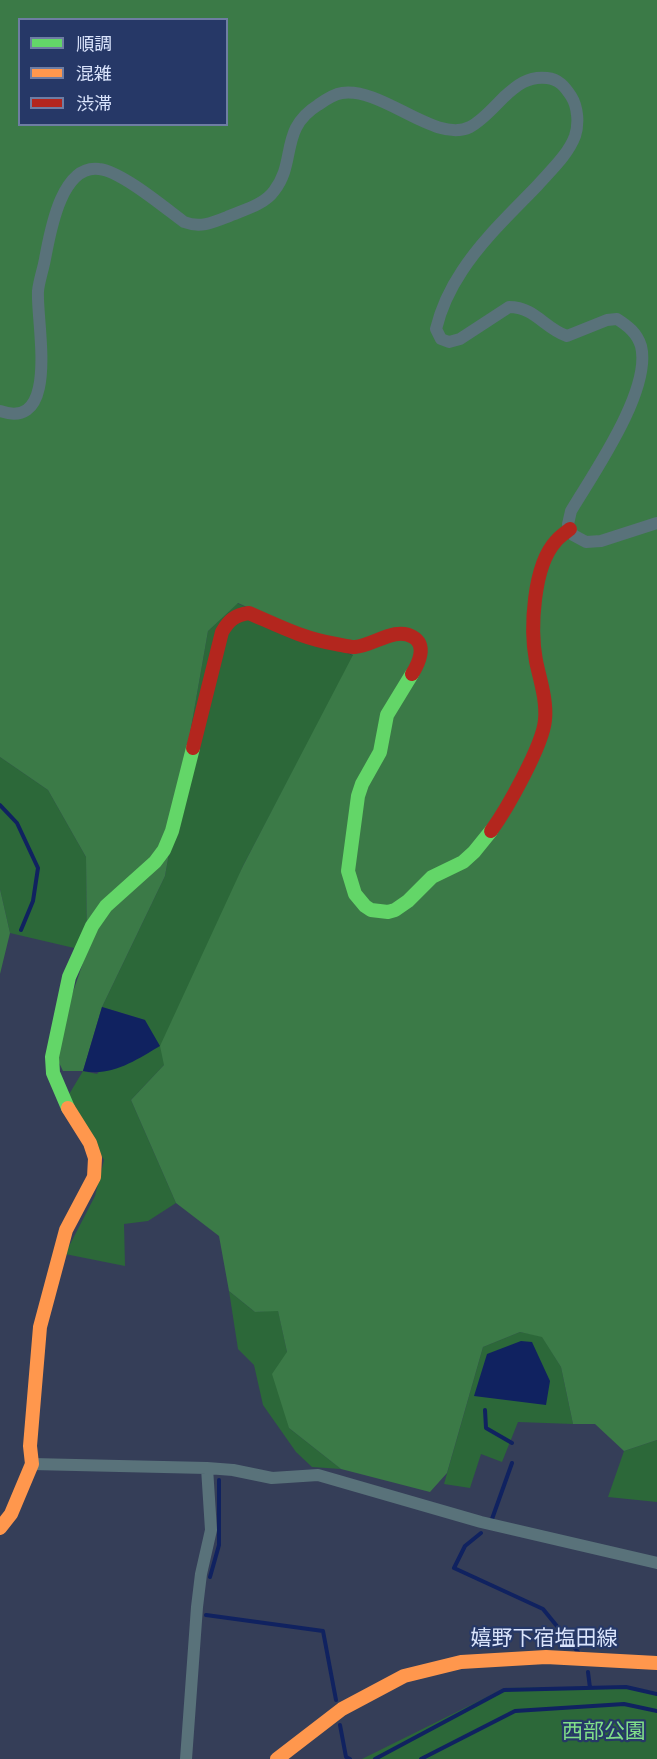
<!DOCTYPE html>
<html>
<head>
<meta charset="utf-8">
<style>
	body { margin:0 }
	#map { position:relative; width:657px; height:1759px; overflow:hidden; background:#353e58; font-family:Overpass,"Noto Sans JP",sans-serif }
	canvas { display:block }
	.legend { position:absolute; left:18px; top:18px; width:210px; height:108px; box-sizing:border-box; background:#263867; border:2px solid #6e7da3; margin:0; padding:8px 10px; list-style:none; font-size:18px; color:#dae4fc }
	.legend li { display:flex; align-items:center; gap:12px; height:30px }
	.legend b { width:30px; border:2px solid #6e7da3 }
</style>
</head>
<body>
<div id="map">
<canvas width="657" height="1759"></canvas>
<ul class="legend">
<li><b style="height:8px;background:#63d668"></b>順調</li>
<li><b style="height:8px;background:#ff974d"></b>混雑</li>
<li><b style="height:8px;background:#b3261e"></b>渋滞</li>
</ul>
</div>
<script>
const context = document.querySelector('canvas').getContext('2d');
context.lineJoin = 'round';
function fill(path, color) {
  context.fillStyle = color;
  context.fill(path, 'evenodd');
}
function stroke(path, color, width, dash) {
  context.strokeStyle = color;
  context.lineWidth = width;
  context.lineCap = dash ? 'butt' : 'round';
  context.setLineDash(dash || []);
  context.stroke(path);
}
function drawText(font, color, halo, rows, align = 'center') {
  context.font = font + ' Overpass,"Noto Sans JP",sans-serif';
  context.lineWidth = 4.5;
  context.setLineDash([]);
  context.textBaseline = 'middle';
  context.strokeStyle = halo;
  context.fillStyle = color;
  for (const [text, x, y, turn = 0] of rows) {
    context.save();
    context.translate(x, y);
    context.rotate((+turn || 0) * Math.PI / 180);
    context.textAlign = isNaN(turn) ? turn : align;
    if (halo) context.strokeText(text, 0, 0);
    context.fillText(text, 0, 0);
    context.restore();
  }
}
const green = new Path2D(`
	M 237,603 L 354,656 L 243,866 L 164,1065 L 131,1100 L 176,1203 L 148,1221 L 124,1224 L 125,1266 L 65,1254 L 95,1196 L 104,1160 L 68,1096 L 83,1071 L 97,1074 L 145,1020 L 102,1007 L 165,876 L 208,631 Z
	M 0,757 L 48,790 L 86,857 L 87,951 L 10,933 L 0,889 Z
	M 229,1291 L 255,1312 L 278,1310 L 287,1352 L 289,1428 L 341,1469 L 312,1467 L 296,1452 L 263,1405 L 254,1365 L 238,1349 Z
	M 520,1332 L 542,1336 L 561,1367 L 573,1424 L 518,1422 L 502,1462 L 481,1454 L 470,1488 L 444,1484 L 483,1347 Z
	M 657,1440 L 657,1502 L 608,1497 L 624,1451 Z
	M 627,1686 L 657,1692 L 657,1759 L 362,1759 L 505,1688 Z`);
const forest = new Path2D(`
	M 0,0 L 657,0 L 657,1440 L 624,1451 L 595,1424 L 573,1424 L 561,1367 L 542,1337 L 520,1332 L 483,1347 L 447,1473 L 430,1492 L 341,1469 L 289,1428 L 272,1374 L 287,1352 L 278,1311 L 255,1312 L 229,1291 L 219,1236 L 176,1203 L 131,1100 L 164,1065 L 160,1046 L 243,866 L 353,655 L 238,603 L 208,631 L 165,876 L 102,1007 L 83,1071 L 63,1071 L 53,1050 L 87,951 L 86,857 L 48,790 L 0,757 ZM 20,20 L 226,20 L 226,124 L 20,124 Z
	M 0,889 L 10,933 L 0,974 Z`);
const water = new Path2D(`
	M 102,1007 L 145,1020 L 160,1046 C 136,1060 112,1077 83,1071 Z
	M 521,1341 L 532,1342 L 550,1381 L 546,1405 L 474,1396 L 487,1354 Z`);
const stream = new Path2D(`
	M 0,805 L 17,823 L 38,868 L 33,901 L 21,930
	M 485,1410 L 486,1428 L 512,1443
	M 492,1519 L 512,1463
	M 481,1533 L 465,1546 L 454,1568 L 543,1609 L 578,1652
	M 210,1577 L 219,1545 L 219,1480
	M 206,1615 L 323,1631 L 336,1700
	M 588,1672 L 590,1688
	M 340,1725 L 346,1757 L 350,1759
	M 375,1759 L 504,1690 L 626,1687 L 657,1694
	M 421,1759 L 515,1711 L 624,1704 L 657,1711`);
const street = new Path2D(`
	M 0,411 C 61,432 36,322 38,291 C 39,281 43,270 45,259 C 50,233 61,164 99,169 C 121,171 165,208 184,222 C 200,228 212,223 227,217 C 243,210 264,205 274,191 C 297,162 279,129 318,105 C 325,100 334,94 342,93 C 383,87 435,144 470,127 C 482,121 494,107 504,97 C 517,85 528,76 547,78 C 559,79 565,87 571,96 C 578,107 579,124 575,136 C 568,155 550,171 537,186 C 511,213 482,240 462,271 C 450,289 441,308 436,329 L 441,339 L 449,342 L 460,339 L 509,307 C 535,307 544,328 567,336 L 607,320 L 617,319 C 628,326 637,333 641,346 C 652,390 593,474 571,511 L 568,524 L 573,535 L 586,542 L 601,541 L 657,523
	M 32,1464 L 207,1468 L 233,1470 L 272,1478 L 318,1475 L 481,1522 L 657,1563
	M 186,1759 L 197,1607 L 201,1574 L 211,1530 L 207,1468`);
const fast = new Path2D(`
	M 412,674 L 387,715 L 380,752 L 362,784 L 358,796 L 348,871 L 355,894 L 365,906 L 371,910 L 388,912 L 395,910 L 408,901 L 432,877 L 463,862 L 474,852 L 491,831
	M 68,1108 L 53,1073 L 52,1057 L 69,977 L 92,926 L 106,906 L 155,862 L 164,850 L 172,831 L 193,748`);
const slow = new Path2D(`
	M 0,1528 L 11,1514 L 32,1464 L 30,1446 L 40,1327 L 66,1230 L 94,1177 L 95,1158 L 90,1143 L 68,1108
	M 277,1759 L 342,1709 L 404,1676 L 461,1662 L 546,1657 L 657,1663`);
const jam = new Path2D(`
	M 193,748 L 222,632 C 229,620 235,615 249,613 C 279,626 304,639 336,644 C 342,645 349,647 355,647 C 373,646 395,626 413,637 C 427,645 419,663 412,674
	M 491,831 C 507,809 543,745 545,720 C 547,700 540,680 536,661 C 530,629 533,566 556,541 C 560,536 565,533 570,529`);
const streetNames = [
	["嬉野下宿塩田線",544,1641]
];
const parkNames = [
	["西部公園",604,1734]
];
fill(green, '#2c6839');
fill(forest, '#3b7a47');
fill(water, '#102260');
stroke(stream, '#102260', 4);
stroke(street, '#59727a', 12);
stroke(fast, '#63d668', 14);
stroke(slow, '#ff974d', 14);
stroke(jam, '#b3261e', 14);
drawText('21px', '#dae4fc', '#263867', streetNames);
drawText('21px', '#81df89', '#263867', parkNames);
</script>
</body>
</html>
